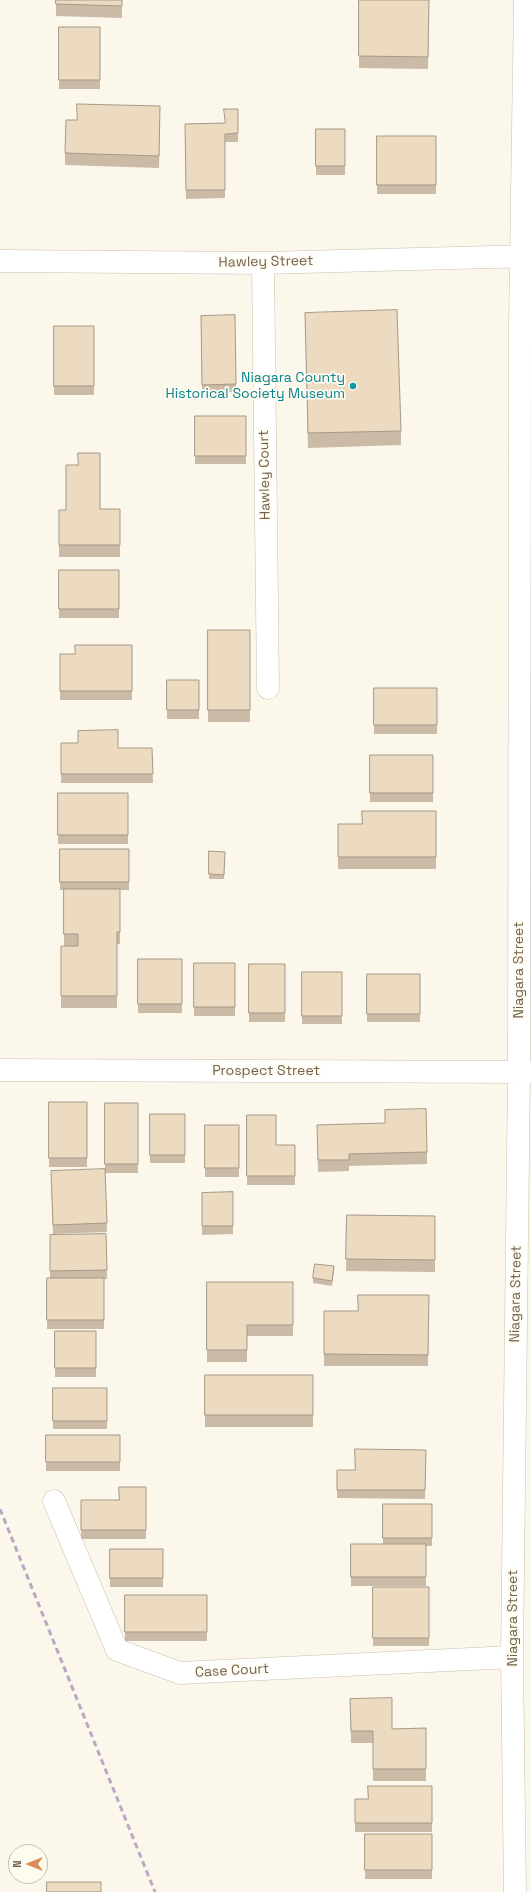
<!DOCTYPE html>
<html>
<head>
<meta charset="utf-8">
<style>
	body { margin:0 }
	#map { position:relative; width:531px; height:1892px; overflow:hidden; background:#fbf7ea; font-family:"Space Grotesk",sans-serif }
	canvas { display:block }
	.north { position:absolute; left:8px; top:1844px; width:40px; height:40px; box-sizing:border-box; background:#fefbf0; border:1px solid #c7beb0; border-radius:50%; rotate:270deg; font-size:11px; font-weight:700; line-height:16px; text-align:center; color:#74624f }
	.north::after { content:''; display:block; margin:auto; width:14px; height:18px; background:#db8c59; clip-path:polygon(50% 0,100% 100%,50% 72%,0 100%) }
</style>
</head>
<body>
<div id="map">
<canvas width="531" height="1892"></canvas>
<div class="north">N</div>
</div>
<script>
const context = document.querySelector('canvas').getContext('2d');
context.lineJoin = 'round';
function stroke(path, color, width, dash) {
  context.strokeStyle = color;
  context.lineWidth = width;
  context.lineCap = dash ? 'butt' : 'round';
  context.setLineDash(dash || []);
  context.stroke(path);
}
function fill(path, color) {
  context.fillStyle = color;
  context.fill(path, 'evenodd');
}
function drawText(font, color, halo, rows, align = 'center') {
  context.font = font + ' "Space Grotesk",sans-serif';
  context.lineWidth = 3.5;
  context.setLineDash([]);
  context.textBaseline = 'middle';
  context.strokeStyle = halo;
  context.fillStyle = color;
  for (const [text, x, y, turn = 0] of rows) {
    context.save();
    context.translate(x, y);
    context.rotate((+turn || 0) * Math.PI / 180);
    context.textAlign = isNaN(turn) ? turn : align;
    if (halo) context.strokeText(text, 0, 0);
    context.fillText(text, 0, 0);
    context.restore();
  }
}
const minor = new Path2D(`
	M 0,261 L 263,263 L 531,256
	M 263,263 L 268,688
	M 0,1070 L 531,1072
	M 54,1501 L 117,1650 L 180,1673 L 512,1657
	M 515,1892 L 512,1657 L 519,1072 L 520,324 L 525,0`);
const rail = new Path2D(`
	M 0,1509 L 155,1892`);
const wall = new Path2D(`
	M 56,0 L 122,0 L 122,18 L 56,16 Z
	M 359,0 L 429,0 L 428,69 L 359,68 Z
	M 59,27 L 100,27 L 100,89 L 59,89 Z
	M 238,109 L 238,142 L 225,142 L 225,198 L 186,199 L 185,124 L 224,123 Z
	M 160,118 L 159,168 L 65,165 L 65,153 Z
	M 316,129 L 345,129 L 345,175 L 316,175 Z
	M 377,136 L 436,136 L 436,194 L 377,194 Z
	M 305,313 L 401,431 L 401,445 L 308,448 Z
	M 201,316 L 236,384 L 236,392 L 202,393 Z
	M 54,326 L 94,326 L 94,395 L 54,395 Z
	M 195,416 L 246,416 L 246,464 L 195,464 Z
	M 100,509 L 120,509 L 120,557 L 59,557 L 59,510 Z
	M 59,570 L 119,570 L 119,618 L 59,618 Z
	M 208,630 L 250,630 L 250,722 L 208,722 Z
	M 132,645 L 132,700 L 60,700 L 60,654 L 75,654 Z
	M 167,680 L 199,680 L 199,719 L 167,719 Z
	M 374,688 L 437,688 L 437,734 L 374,734 Z
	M 61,743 L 118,748 L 152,748 L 153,783 L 61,783 Z
	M 370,755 L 433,755 L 433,802 L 370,802 Z
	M 58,793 L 128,793 L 128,844 L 58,844 Z
	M 436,811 L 436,869 L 338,869 L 338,824 L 362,824 Z
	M 60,849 L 129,849 L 129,890 L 120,890 L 120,944 L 117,944 L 117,1008 L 61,1008 L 61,946 L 64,946 L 64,890 L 60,890 Z
	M 209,851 L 225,852 L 224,879 L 209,879 Z
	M 138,959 L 182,959 L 182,1013 L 138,1013 Z
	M 194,963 L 235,963 L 235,1016 L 194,1016 Z
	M 249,964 L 285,964 L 285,1022 L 249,1022 Z
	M 302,972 L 342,972 L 342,1024 L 302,1024 Z
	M 367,974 L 420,974 L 420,1022 L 367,1022 Z
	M 49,1102 L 87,1102 L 87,1167 L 49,1167 Z
	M 105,1103 L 138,1103 L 138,1173 L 105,1173 L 107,1232 L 53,1234 L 51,1179 L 105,1169 Z
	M 150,1114 L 185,1114 L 185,1163 L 150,1163 Z
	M 247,1115 L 276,1145 L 295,1145 L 295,1185 L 247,1185 Z
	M 205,1125 L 239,1125 L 239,1177 L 205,1177 Z
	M 317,1137 L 427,1152 L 427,1164 L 349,1166 L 349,1171 L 318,1172 Z
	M 233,1192 L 233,1234 L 202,1235 L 202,1193 Z
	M 347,1215 L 435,1216 L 435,1272 L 346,1271 Z
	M 106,1234 L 107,1279 L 104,1279 L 104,1329 L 47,1329 L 47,1278 L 50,1278 L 50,1235 Z
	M 334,1271 L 332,1286 L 313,1283 L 313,1278 Z
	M 207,1282 L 293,1282 L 293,1336 L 247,1336 L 247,1362 L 207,1362 Z
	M 429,1295 L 428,1366 L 324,1366 L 324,1311 L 358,1311 Z
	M 55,1331 L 96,1331 L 96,1377 L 55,1377 Z
	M 205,1375 L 313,1375 L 313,1427 L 205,1427 Z
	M 53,1388 L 107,1388 L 107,1429 L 53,1429 Z
	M 46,1435 L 120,1435 L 120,1471 L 46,1471 Z
	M 426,1450 L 425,1499 L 337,1498 L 337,1470 L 355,1470 Z
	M 146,1487 L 146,1539 L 81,1539 L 81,1500 L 119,1500 Z
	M 383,1504 L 432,1504 L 432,1546 L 426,1546 L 426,1586 L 351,1586 L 351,1544 L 383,1544 Z
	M 110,1549 L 163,1549 L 163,1587 L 110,1587 Z
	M 373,1587 L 429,1587 L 429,1646 L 373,1646 Z
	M 125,1595 L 207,1595 L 207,1641 L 125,1641 Z
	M 350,1699 L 392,1729 L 426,1728 L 426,1781 L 373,1781 L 373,1743 L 351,1743 Z
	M 432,1786 L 432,1832 L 355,1832 L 355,1799 L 368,1799 Z
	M 365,1834 L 432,1834 L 432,1879 L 365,1879 Z`);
const building = new Path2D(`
	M 56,0 L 122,0 L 122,6 L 56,4 Z
	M 359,0 L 429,0 L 428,57 L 359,56 Z
	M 59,27 L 100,27 L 100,80 L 59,80 Z
	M 77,104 L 160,106 L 159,156 L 65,153 L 66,120 L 77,120 Z
	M 224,109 L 238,109 L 238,133 L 225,134 L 225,190 L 186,190 L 185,124 L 225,123 Z
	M 316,129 L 345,129 L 345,166 L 316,166 Z
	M 377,136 L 436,136 L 436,185 L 377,185 Z
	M 397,310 L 401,431 L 308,433 L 305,313 Z
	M 235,315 L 236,384 L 202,385 L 201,316 Z
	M 54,326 L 94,326 L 94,386 L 54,386 Z
	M 195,416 L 246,416 L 246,456 L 195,456 Z
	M 78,453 L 100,453 L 100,509 L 120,509 L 120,545 L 59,545 L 59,510 L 66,510 L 66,465 L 78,465 Z
	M 59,570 L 119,570 L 119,609 L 59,609 Z
	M 208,630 L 250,630 L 250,710 L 208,710 Z
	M 75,645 L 132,645 L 132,691 L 60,691 L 60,654 L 75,654 Z
	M 167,680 L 199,680 L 199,710 L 167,710 Z
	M 374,688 L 437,688 L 437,725 L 374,725 Z
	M 118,730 L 118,748 L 152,748 L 153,774 L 61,774 L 61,743 L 78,743 L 78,731 Z
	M 370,755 L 433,755 L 433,793 L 370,793 Z
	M 58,793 L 128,793 L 128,835 L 58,835 Z
	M 362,811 L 436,811 L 436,857 L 338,857 L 338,824 L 362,824 Z
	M 60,849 L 129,849 L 129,882 L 60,882 Z
	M 209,851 L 225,852 L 224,875 L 209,874 Z
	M 64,889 L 120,889 L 120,932 L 117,932 L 117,996 L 61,996 L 61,946 L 78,946 L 78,934 L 64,934 Z
	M 138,959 L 182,959 L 182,1004 L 138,1004 Z
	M 194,963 L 235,963 L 235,1007 L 194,1007 Z
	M 249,964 L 285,964 L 285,1013 L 249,1013 Z
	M 302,972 L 342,972 L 342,1016 L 302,1016 Z
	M 367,974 L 420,974 L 420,1014 L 367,1014 Z
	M 49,1102 L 87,1102 L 87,1158 L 49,1158 Z
	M 105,1103 L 138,1103 L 138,1164 L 105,1164 Z
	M 426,1109 L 427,1152 L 349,1154 L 349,1160 L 318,1160 L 317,1125 L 385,1123 L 385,1110 Z
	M 150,1114 L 185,1114 L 185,1155 L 150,1155 Z
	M 247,1115 L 276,1115 L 276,1145 L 295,1145 L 295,1176 L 247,1176 Z
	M 205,1125 L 239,1125 L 239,1168 L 205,1168 Z
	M 105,1169 L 107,1223 L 53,1225 L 51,1171 Z
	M 233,1192 L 233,1226 L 202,1226 L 202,1193 Z
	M 347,1215 L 435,1216 L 435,1260 L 346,1259 Z
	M 106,1234 L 107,1270 L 50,1271 L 50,1235 Z
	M 315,1264 L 334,1266 L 332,1281 L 313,1278 Z
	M 47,1278 L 104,1278 L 104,1320 L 47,1320 Z
	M 207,1282 L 293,1282 L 293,1325 L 247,1325 L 247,1350 L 207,1350 Z
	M 358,1295 L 429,1295 L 428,1355 L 324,1354 L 324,1311 L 358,1311 Z
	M 55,1331 L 96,1331 L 96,1368 L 55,1368 Z
	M 205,1375 L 313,1375 L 313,1415 L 205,1415 Z
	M 53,1388 L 107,1388 L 107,1421 L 53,1421 Z
	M 46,1435 L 120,1435 L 120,1462 L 46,1462 Z
	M 355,1449 L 426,1450 L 425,1490 L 337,1490 L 337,1470 L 355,1470 Z
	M 119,1487 L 146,1487 L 146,1530 L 81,1530 L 81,1500 L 119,1500 Z
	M 383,1504 L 432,1504 L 432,1538 L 383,1538 Z
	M 351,1544 L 426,1544 L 426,1577 L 351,1577 Z
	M 110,1549 L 163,1549 L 163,1578 L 110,1578 Z
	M 373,1587 L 429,1587 L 429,1638 L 373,1638 Z
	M 125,1595 L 207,1595 L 207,1632 L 125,1632 Z
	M 392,1698 L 392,1729 L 426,1728 L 426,1769 L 373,1769 L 373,1731 L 351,1731 L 350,1699 Z
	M 368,1786 L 432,1786 L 432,1823 L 355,1823 L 355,1799 L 368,1799 Z
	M 365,1834 L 432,1834 L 432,1870 L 365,1870 Z
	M 47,1882 L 101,1882 L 101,1892 L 47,1892 Z`);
const markers = [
	[353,386,4,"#0f9aa8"]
];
const streetNames = [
	["Hawley Street",266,262,-1],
	["Hawley Court",265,475,-91],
	["Niagara Street",519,970,-90],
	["Prospect Street",266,1071],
	["Niagara Street",516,1294,-89],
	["Niagara Street",513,1618,-90],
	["Case Court",232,1671,-3]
];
const cultureNames = [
	["Niagara County",345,378],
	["Historical Society Museum",345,394]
];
stroke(minor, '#cabfad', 23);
stroke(minor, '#fff', 22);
stroke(rail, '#bca8c5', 3, [6, 4]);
fill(wall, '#cbbba6');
fill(building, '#ecdac1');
stroke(building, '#a59987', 1);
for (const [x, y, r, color] of markers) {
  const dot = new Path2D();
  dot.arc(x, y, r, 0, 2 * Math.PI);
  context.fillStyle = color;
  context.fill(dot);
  stroke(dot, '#fefbf0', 1.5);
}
drawText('14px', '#74624f', '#fefbf0', streetNames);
drawText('14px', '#0d838f', '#fefbf0', cultureNames, 'right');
</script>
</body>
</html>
